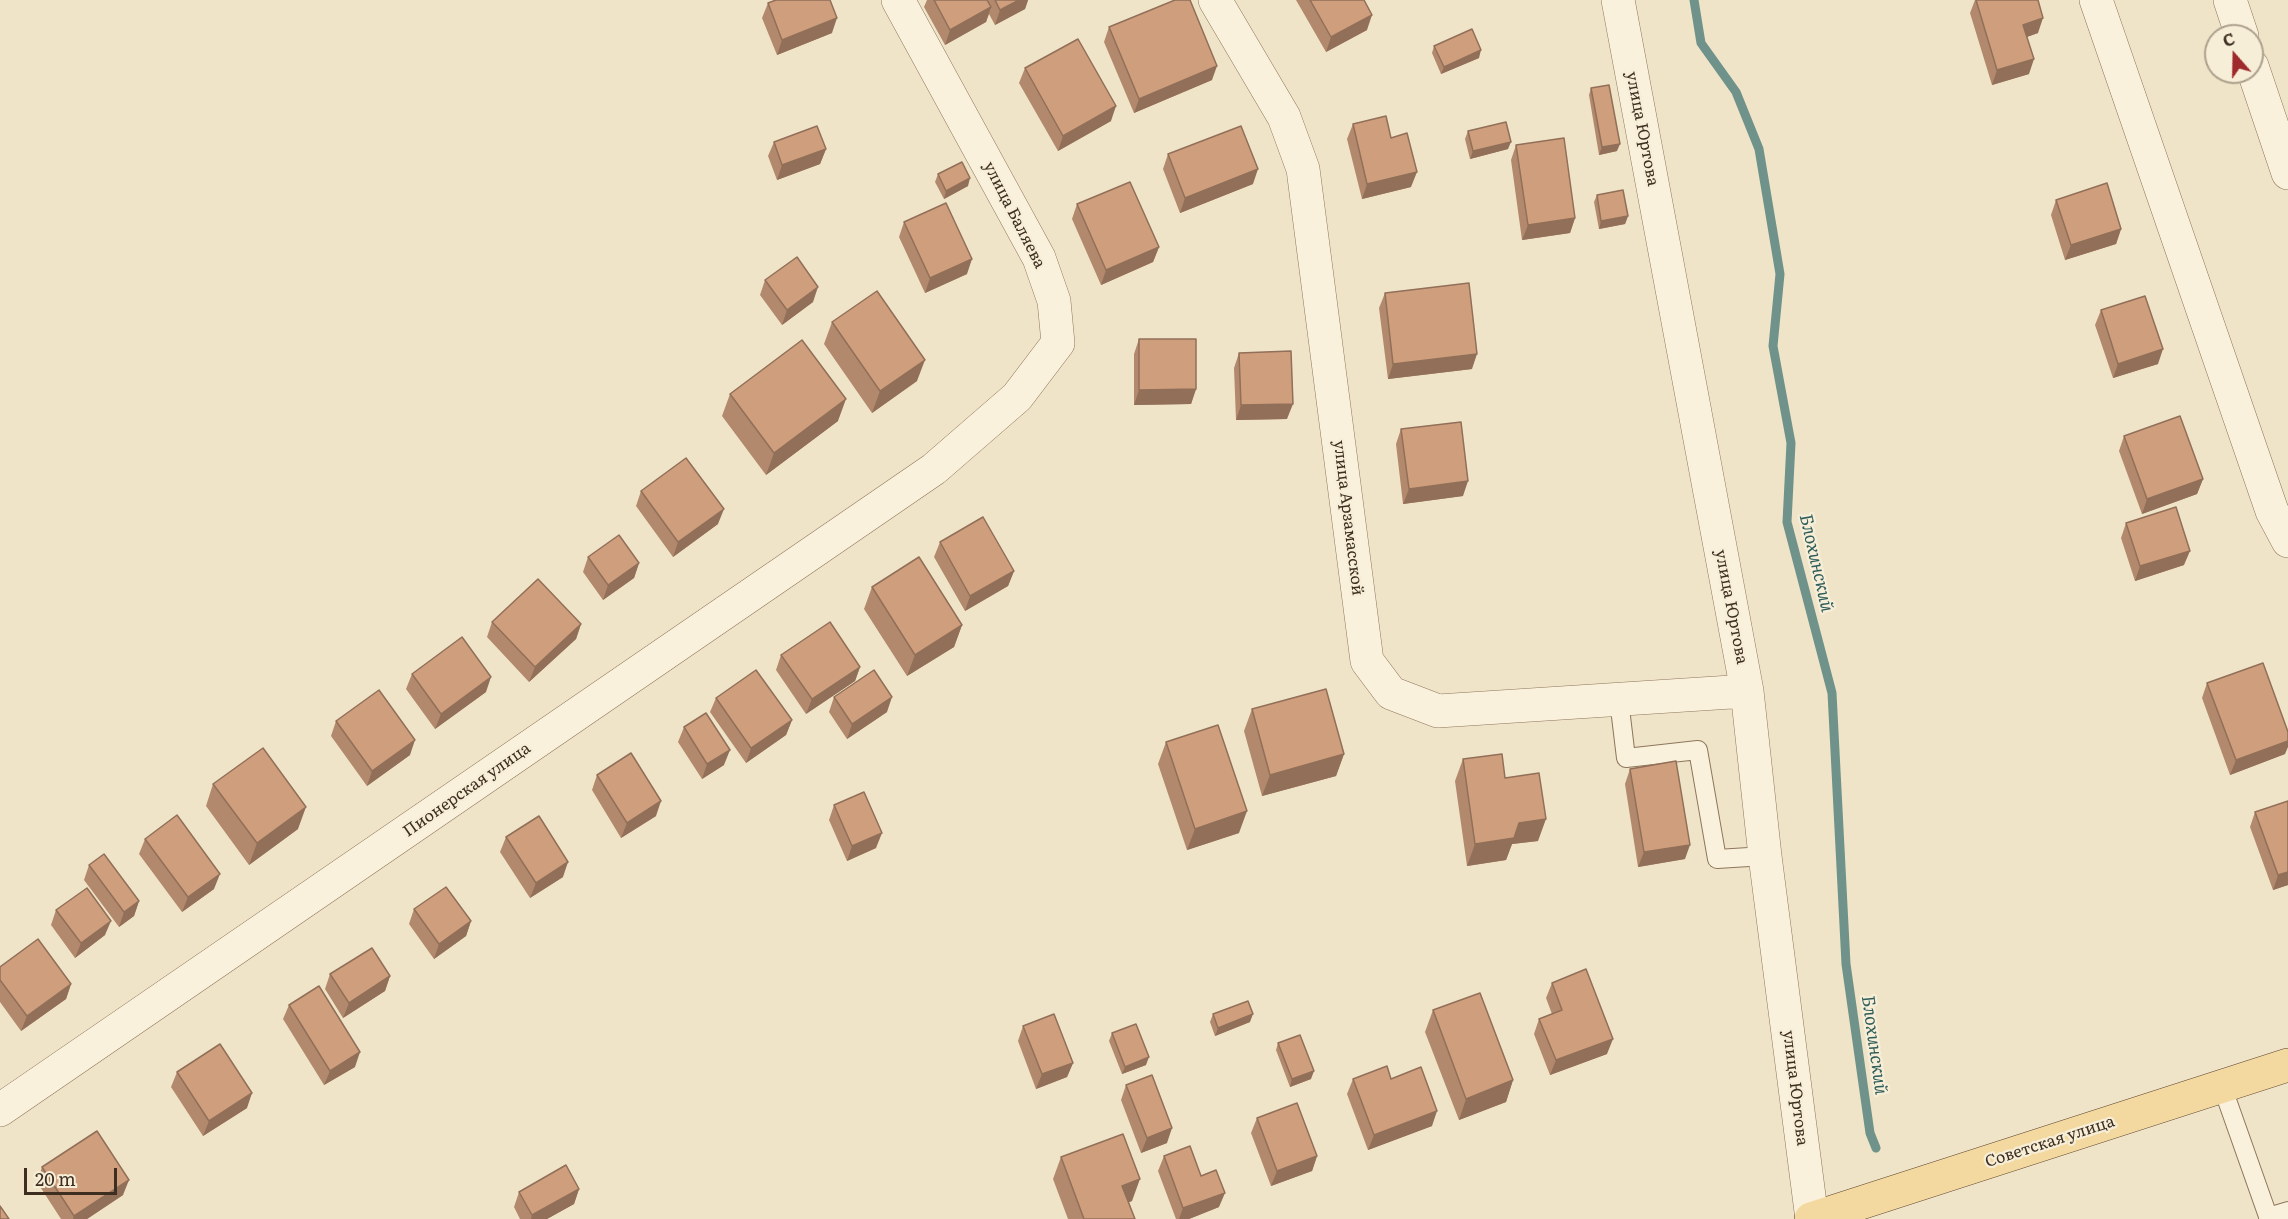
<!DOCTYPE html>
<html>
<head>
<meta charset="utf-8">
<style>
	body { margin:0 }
	#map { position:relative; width:2288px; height:1219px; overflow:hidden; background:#f0e4c8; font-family:Literata,serif }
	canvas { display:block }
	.north { position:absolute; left:2204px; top:24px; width:60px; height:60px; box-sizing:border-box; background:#f7eed8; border:2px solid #ada18e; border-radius:50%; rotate:340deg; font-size:16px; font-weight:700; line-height:24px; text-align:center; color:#3d2e20 }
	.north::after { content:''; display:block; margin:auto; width:21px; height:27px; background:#9e2a2b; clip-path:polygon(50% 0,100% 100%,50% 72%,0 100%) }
	.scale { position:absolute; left:24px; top:1168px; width:93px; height:27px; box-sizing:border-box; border:3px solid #3d2e20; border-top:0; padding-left:8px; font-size:18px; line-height:21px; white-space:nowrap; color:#3d2e20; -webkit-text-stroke:4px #f7eed8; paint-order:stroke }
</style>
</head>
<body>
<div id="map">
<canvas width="2288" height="1219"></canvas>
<div class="north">С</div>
<div class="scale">20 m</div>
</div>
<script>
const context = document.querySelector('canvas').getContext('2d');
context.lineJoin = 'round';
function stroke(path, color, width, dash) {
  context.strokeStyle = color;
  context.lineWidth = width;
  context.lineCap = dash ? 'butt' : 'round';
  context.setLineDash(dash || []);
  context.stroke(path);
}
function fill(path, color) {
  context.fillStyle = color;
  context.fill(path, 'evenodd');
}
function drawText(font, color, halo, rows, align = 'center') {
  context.font = font + ' Literata,serif';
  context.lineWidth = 4.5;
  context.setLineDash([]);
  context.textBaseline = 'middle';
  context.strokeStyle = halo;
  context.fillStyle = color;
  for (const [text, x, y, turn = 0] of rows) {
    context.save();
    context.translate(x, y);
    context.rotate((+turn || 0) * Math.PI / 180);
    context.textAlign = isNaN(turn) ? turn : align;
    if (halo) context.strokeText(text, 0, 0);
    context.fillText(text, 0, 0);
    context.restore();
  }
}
const stream = new Path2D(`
	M 1694,0 L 1701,43 L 1736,92 L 1759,149 L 1780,274 L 1773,346 L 1791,443 L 1787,522 L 1832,693 L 1846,964 L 1870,1133 L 1876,1148`);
const lane = new Path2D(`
	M 1619,700 L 1626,758 L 1698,750 L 1717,859 L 1765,856
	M 2222,1086 L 2269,1219
	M 2268,1217 L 2288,1211`);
const street = new Path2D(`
	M 1215,0 L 1284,117 L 1303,169 L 1367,661 L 1391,693 L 1438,711 L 1747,691
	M 1618,0 L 1747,691 L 1765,856 L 1812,1219
	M 2096,0 L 2272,511 L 2288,541
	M 2230,0 L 2242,36
	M 2252,66 L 2288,173
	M 0,1110 L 934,469 L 1017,397 L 1058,343 L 1054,301 L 1039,258 L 898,0`);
const primary = new Path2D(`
	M 1811,1219 L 2288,1065`);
const wall = new Path2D(`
	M 927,0 L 1028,0 L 1025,9 L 995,25 L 989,14 L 986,22 L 945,45 L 924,7 Z
	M 1296,0 L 1364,0 L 1367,30 L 1326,52 Z
	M 1975,0 L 2038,0 L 2038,33 L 2027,37 L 2029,74 L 1992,85 L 1970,13 Z
	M 768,3 L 832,33 L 777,55 L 762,18 Z
	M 1109,27 L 1212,80 L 1134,113 L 1104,42 Z
	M 1434,46 L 1479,58 L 1441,74 L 1432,53 Z
	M 1025,68 L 1111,121 L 1058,151 L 1019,83 Z
	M 1591,88 L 1617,151 L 1599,155 L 1589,95 Z
	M 1353,124 L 1391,138 L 1411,187 L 1362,199 L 1347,139 Z
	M 1468,131 L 1508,149 L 1470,159 L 1465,139 Z
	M 774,142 L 826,149 L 820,164 L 777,180 L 768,156 Z
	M 1516,145 L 1575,218 L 1570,233 L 1522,240 L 1511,160 Z
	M 1168,154 L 1253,184 L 1180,213 L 1163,169 Z
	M 938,174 L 968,186 L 944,199 L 935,182 Z
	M 1597,195 L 1628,216 L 1625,224 L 1599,229 L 1594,202 Z
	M 2056,200 L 2121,229 L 2116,244 L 2065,260 L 2051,215 Z
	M 1077,204 L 1159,247 L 1153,262 L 1101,285 L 1072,219 Z
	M 904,222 L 967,274 L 925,293 L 899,237 Z
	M 765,280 L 813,302 L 782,325 L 760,295 Z
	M 1385,293 L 1472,369 L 1388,379 L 1379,308 Z
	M 2101,310 L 2158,364 L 2113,378 L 2095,325 Z
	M 832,322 L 917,381 L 872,413 L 824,344 Z
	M 1139,339 L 1196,389 L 1191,404 L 1134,405 L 1134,354 Z
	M 1239,353 L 1287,419 L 1236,420 L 1234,368 Z
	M 730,394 L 838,421 L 766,475 L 722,416 Z
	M 1401,429 L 1463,496 L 1403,504 L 1396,444 Z
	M 2124,436 L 2203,479 L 2197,494 L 2142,514 L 2119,451 Z
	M 641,491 L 718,524 L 673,557 L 636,506 Z
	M 2126,523 L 2184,565 L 2135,581 L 2121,538 Z
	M 940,542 L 1014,571 L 1008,586 L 965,611 L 934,557 Z
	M 588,557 L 639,563 L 634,578 L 603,600 L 583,572 Z
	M 872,587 L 962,625 L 954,647 L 907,676 L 864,609 Z
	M 492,622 L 581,624 L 576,639 L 529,682 L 487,637 Z
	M 781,655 L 860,667 L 855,681 L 806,714 L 776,670 Z
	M 412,674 L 486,692 L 435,729 L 406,689 Z
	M 2207,683 L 2285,754 L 2230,775 L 2202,698 Z
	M 834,697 L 887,712 L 847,739 L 829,712 Z
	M 716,698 L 792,720 L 786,735 L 746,763 L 710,712 Z
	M 1252,709 L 1344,754 L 1336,776 L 1262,796 L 1244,731 Z
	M 336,721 L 410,755 L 367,786 L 331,736 Z
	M 684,727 L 724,765 L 702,779 L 678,742 Z
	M 1166,742 L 1239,833 L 1187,850 L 1158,764 Z
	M 1463,759 L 1505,778 L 1538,841 L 1512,844 L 1506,860 L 1467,866 L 1455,781 Z
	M 1630,769 L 1685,859 L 1638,867 L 1625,784 Z
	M 597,775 L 656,816 L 621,838 L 592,790 Z
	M 213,784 L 298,829 L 249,865 L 206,806 Z
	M 2288,801 L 2288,885 L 2273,890 L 2250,827 L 2255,812 Z
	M 834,805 L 876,848 L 847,861 L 829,820 Z
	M 506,837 L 563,877 L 530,898 L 500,852 Z
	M 145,839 L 214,889 L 182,912 L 139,854 Z
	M 89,865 L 139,901 L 134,916 L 119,927 L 84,880 Z
	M 414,909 L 471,921 L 466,936 L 434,959 L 409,924 Z
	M 56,910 L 105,935 L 75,958 L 51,925 Z
	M 0,967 L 71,984 L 66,999 L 21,1031 L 0,1002 Z
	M 330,974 L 390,976 L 385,991 L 343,1018 L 325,989 Z
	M 1552,983 L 1607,1054 L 1550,1075 L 1534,1034 L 1539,1019 L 1552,1014 L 1546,998 Z
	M 289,1005 L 355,1067 L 324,1085 L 283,1019 Z
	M 1433,1010 L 1513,1080 L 1506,1102 L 1459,1120 L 1425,1032 Z
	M 1213,1014 L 1250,1022 L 1215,1036 L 1210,1022 Z
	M 1023,1026 L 1073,1063 L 1067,1077 L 1036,1089 L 1018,1041 Z
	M 1112,1033 L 1146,1065 L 1122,1074 L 1109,1041 Z
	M 1278,1043 L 1311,1079 L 1290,1087 L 1276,1050 Z
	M 177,1072 L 247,1108 L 203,1136 L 171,1087 Z
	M 1353,1079 L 1391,1079 L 1432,1126 L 1368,1150 L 1347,1094 Z
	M 1126,1085 L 1167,1143 L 1141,1153 L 1121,1100 Z
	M 1257,1118 L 1317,1156 L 1312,1171 L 1271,1186 L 1251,1133 Z
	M 1164,1156 L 1201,1176 L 1219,1207 L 1189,1219 L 1176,1219 L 1158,1171 Z
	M 1061,1157 L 1132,1201 L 1129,1202 L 1135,1219 L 1068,1219 L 1053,1179 Z
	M 42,1167 L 123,1195 L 87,1219 L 61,1219 L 37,1182 Z
	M 579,1189 L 574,1204 L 547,1219 L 520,1219 L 514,1207 L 519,1192 Z`);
const shadedWall = new Path2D(`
	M 1019,0 L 1028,0 L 1025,9 L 995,25 L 1000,10 Z
	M 991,7 L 986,22 L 945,45 L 950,30 Z
	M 1372,15 L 1367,30 L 1326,52 L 1331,37 Z
	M 837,18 L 832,33 L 777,55 L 782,40 Z
	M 2043,18 L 2038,33 L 2018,40 L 2023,25 Z
	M 1481,50 L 1479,58 L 1441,74 L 1444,67 Z
	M 2034,59 L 2029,74 L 1992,85 L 1997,70 Z
	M 1217,66 L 1212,80 L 1134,113 L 1139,99 Z
	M 1116,106 L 1111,121 L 1058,151 L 1063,136 Z
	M 1511,142 L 1508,149 L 1470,159 L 1473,151 Z
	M 1620,144 L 1617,151 L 1599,155 L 1602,147 Z
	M 826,149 L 820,164 L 777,180 L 782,165 Z
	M 1258,169 L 1253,184 L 1180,213 L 1185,198 Z
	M 1417,172 L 1411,187 L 1362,199 L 1367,184 Z
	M 970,178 L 968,186 L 944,199 L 946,191 Z
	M 1628,216 L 1625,224 L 1599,229 L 1601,221 Z
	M 1575,218 L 1570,233 L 1522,240 L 1528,225 Z
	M 2121,229 L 2116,244 L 2065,260 L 2071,245 Z
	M 1159,247 L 1153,262 L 1101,285 L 1106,270 Z
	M 972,259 L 967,274 L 925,293 L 930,278 Z
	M 818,287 L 813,302 L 782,325 L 787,310 Z
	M 2163,349 L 2158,364 L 2113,378 L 2118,364 Z
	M 1477,354 L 1472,369 L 1388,379 L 1393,364 Z
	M 925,360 L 917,381 L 872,413 L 880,391 Z
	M 1196,389 L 1191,404 L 1134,405 L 1139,390 Z
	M 846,399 L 838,421 L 766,475 L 774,453 Z
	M 1293,404 L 1287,419 L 1236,420 L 1241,405 Z
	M 2203,479 L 2197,494 L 2142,514 L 2147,499 Z
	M 1468,481 L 1463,496 L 1403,504 L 1409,489 Z
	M 724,509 L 718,524 L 673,557 L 678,542 Z
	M 2190,551 L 2184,565 L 2135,581 L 2140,566 Z
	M 639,563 L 634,578 L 603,600 L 608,585 Z
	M 1014,571 L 1008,586 L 965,611 L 970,596 Z
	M 581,624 L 576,639 L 529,682 L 535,667 Z
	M 962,625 L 954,647 L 907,676 L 915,655 Z
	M 860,667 L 855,681 L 806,714 L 812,699 Z
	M 491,677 L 486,692 L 435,729 L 441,714 Z
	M 892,697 L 887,712 L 847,739 L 852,724 Z
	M 792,720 L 786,735 L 746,763 L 751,748 Z
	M 415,740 L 410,755 L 367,786 L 372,771 Z
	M 2288,741 L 2288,747 L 2285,754 L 2230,775 L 2236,760 Z
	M 730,750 L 724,765 L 702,779 L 707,764 Z
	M 1344,754 L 1336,776 L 1262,796 L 1270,775 Z
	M 661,801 L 656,816 L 621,838 L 627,823 Z
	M 306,807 L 298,829 L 249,865 L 257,843 Z
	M 1247,811 L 1239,833 L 1187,850 L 1195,829 Z
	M 1546,819 L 1538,841 L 1512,844 L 1506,860 L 1467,866 L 1475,844 L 1519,823 Z
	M 882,833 L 876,848 L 847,861 L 852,846 Z
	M 1690,845 L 1685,859 L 1638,867 L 1644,852 Z
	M 568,862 L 563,877 L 530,898 L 536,883 Z
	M 2288,872 L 2288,885 L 2273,890 L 2278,875 Z
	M 220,874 L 214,889 L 182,912 L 188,897 Z
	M 139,901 L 134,916 L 119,927 L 124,912 Z
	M 111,921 L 105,935 L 75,958 L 81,943 Z
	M 471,921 L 466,936 L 434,959 L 439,944 Z
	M 390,976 L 385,991 L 343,1018 L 349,1003 Z
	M 71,984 L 66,999 L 21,1031 L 27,1016 Z
	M 1253,1014 L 1250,1022 L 1215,1036 L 1218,1028 Z
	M 1613,1039 L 1607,1054 L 1550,1075 L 1556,1060 Z
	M 360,1052 L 355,1067 L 324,1085 L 330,1071 Z
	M 1149,1057 L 1146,1065 L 1122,1074 L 1125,1067 Z
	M 1073,1063 L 1067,1077 L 1036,1089 L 1042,1074 Z
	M 1314,1071 L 1311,1079 L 1290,1087 L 1292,1079 Z
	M 1513,1080 L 1506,1102 L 1459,1120 L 1466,1099 Z
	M 252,1093 L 247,1108 L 203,1136 L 209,1121 Z
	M 1437,1111 L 1432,1126 L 1368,1150 L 1374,1135 Z
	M 1172,1128 L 1167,1143 L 1141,1153 L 1147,1138 Z
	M 1317,1156 L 1312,1171 L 1271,1186 L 1277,1171 Z
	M 1140,1179 L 1132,1201 L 1114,1208 L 1122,1186 Z
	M 129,1180 L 123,1195 L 87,1219 L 73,1219 L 74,1216 Z
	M 579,1189 L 574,1204 L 547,1219 L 531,1219 L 532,1215 Z
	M 1225,1193 L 1219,1207 L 1189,1219 L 1179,1219 L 1183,1208 Z`);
const building = new Path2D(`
	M 776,0 L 830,0 L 837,18 L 782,40 L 768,3 Z
	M 934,0 L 987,0 L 991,7 L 950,30 Z
	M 995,0 L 1019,0 L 1000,10 Z
	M 1175,0 L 1190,0 L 1217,66 L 1139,99 L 1109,27 Z
	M 1310,0 L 1364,0 L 1372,15 L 1331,37 Z
	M 1976,0 L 2038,0 L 2043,18 L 2023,25 L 2034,59 L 1997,70 Z
	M 1472,29 L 1481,50 L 1444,67 L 1434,46 Z
	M 1078,39 L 1116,106 L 1063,136 L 1025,68 Z
	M 1609,85 L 1620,144 L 1602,147 L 1591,88 Z
	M 1386,116 L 1391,138 L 1407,133 L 1417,172 L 1367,184 L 1353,124 Z
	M 1506,122 L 1511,142 L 1473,151 L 1468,131 Z
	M 817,126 L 826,149 L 782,165 L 774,142 Z
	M 1241,126 L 1258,169 L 1185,198 L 1168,154 Z
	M 1564,138 L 1575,218 L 1528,225 L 1516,145 Z
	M 962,162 L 970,178 L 946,191 L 938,174 Z
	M 1130,182 L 1159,247 L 1106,270 L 1077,204 Z
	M 2107,183 L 2121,229 L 2071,245 L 2056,200 Z
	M 1623,190 L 1628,216 L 1601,221 L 1597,195 Z
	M 946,203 L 972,259 L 930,278 L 904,222 Z
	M 797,257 L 818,287 L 787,310 L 765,280 Z
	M 1469,283 L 1477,354 L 1393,364 L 1385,293 Z
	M 877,291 L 925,360 L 880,391 L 832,322 Z
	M 2145,296 L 2163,349 L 2118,364 L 2101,310 Z
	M 1139,339 L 1196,339 L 1196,389 L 1139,390 Z
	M 802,340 L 846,399 L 774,453 L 730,394 Z
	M 1291,351 L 1293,404 L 1241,405 L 1239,353 Z
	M 2180,416 L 2203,479 L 2147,499 L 2124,436 Z
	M 1461,422 L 1468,481 L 1409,489 L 1401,429 Z
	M 686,458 L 724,509 L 678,542 L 641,491 Z
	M 2176,507 L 2190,551 L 2140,566 L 2126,523 Z
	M 983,517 L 1014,571 L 970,596 L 940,542 Z
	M 619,535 L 639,563 L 608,585 L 588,557 Z
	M 919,557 L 962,625 L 915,655 L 872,587 Z
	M 538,579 L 581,624 L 535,667 L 492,622 Z
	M 830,622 L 860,667 L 812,699 L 781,655 Z
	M 462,637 L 491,677 L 441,714 L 412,674 Z
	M 2263,663 L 2288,732 L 2288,741 L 2236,760 L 2207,683 Z
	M 756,670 L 792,720 L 751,748 L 716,698 Z
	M 874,670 L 892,697 L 852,724 L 834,697 Z
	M 1326,689 L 1344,754 L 1270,775 L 1252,709 Z
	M 379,690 L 415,740 L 372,771 L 336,721 Z
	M 706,713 L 730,750 L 707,764 L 684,727 Z
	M 1218,725 L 1247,811 L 1195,829 L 1166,742 Z
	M 263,748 L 306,807 L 257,843 L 213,784 Z
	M 631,753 L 661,801 L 627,823 L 597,775 Z
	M 1502,754 L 1505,778 L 1539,773 L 1546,819 L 1519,823 L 1514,838 L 1475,844 L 1463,759 Z
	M 1676,761 L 1690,845 L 1644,852 L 1630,769 Z
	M 864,792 L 882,833 L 852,846 L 834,805 Z
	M 2288,801 L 2288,872 L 2278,875 L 2255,812 Z
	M 177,815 L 220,874 L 188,897 L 145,839 Z
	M 539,816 L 568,862 L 536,883 L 506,837 Z
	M 104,854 L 139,901 L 124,912 L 89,865 Z
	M 446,887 L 471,921 L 439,944 L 414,909 Z
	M 87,888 L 111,921 L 81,943 L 56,910 Z
	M 38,939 L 71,984 L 27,1016 L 0,980 L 0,967 Z
	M 372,948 L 390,976 L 349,1003 L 330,974 Z
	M 1586,969 L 1613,1039 L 1556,1060 L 1539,1019 L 1562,1010 L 1552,983 Z
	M 319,986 L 360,1052 L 330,1071 L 289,1005 Z
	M 1480,993 L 1513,1080 L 1466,1099 L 1433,1010 Z
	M 1248,1001 L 1253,1014 L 1218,1028 L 1213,1014 Z
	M 1054,1014 L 1073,1063 L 1042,1074 L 1023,1026 Z
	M 1136,1024 L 1149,1057 L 1125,1067 L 1112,1033 Z
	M 1300,1035 L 1314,1071 L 1292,1079 L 1278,1043 Z
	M 220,1044 L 252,1093 L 209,1121 L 177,1072 Z
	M 1387,1066 L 1391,1079 L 1421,1067 L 1437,1111 L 1374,1135 L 1353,1079 Z
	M 1152,1075 L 1172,1128 L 1147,1138 L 1126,1085 Z
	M 1297,1103 L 1317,1156 L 1277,1171 L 1257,1118 Z
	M 97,1131 L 129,1180 L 74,1216 L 42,1167 Z
	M 1123,1134 L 1140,1179 L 1122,1186 L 1135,1219 L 1084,1219 L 1061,1157 Z
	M 1190,1146 L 1201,1176 L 1216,1170 L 1225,1193 L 1183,1208 L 1164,1156 Z
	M 566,1165 L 579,1189 L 532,1215 L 519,1192 Z
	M 0,1206 L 9,1219 L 0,1219 Z`);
const streetNames = [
	["улица Юртова",1642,129,79],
	["улица Баляева",1014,215,63],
	["улица Арзамасской",1348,518,83],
	["улица Юртова",1731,607,79],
	["Пионерская улица",467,790,-35],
	["улица Юртова",1795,1088,83],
	["Советская улица",2050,1142,-18]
];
const waterNames = [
	["Блохинский",1816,563,77],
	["Блохинский",1874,1045,82]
];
stroke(stream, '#6f938a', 9);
stroke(lane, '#8d765c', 20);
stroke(street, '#8d765c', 34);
stroke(primary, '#5b4430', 34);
stroke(lane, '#faf1dc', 18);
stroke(street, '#faf1dc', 33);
stroke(primary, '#f3d9a0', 33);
fill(wall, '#b2896c');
fill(shadedWall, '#916f58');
fill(building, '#cf9f7d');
stroke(building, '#916f58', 1.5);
drawText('16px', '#3d2e20', '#f7eed8', streetNames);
drawText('italic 18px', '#2f5d5a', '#f7eed8', waterNames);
</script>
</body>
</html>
